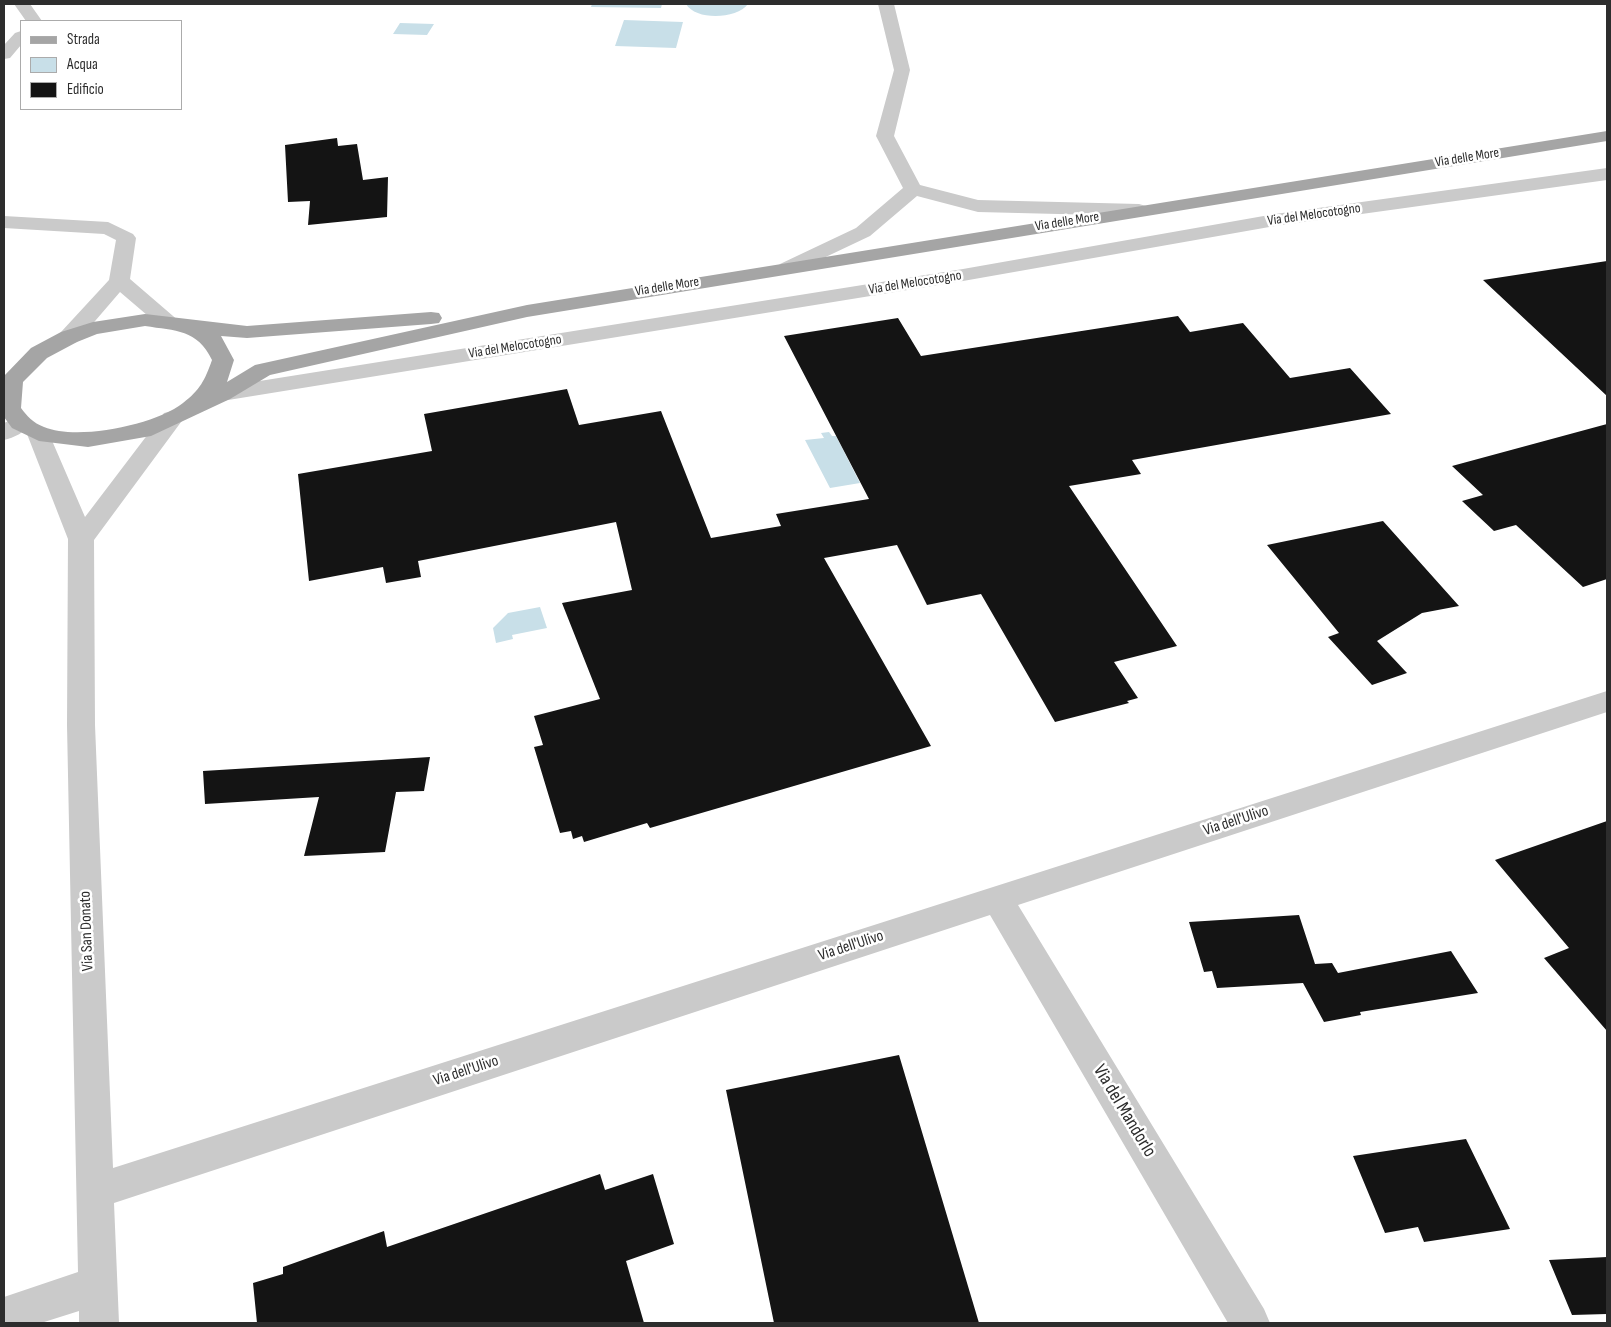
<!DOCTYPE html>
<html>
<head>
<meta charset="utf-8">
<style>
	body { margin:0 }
	#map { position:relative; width:1611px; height:1327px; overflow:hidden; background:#fff; font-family:"Sofia Sans Condensed",sans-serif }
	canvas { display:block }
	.frame { position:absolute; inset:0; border:5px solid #2d2d2d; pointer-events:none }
	.legend { position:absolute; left:20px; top:20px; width:162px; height:90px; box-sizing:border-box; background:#fff; border:1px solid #ababab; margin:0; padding:6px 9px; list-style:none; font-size:15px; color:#2d2d2d }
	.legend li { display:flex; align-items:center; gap:10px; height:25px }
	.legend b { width:25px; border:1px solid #ababab }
</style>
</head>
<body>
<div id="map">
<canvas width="1611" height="1327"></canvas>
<div class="frame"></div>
<ul class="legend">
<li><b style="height:6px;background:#a5a5a5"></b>Strada</li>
<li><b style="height:14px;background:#c8dfe8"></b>Acqua</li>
<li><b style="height:14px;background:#141414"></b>Edificio</li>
</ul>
</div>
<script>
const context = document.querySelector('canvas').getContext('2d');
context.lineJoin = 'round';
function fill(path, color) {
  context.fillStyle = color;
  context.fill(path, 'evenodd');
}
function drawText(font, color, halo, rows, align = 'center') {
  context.font = font + ' "Sofia Sans Condensed",sans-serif';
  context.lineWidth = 5;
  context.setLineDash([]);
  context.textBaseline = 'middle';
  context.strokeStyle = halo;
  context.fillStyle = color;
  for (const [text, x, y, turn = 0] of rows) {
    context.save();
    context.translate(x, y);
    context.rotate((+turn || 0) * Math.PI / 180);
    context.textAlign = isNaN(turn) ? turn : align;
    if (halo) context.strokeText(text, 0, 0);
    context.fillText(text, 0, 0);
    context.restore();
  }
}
const water = new Path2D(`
	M 592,4 L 662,4 L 661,8 L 591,7 Z
	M 686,4 L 748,4 C 737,19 696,21 686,4 Z
	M 624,20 L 683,22 L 676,48 L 615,46 Z
	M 400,23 L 434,24 L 427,35 L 393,34 Z
	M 829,432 L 832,436 L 836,436 L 860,483 L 830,488 L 805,440 L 824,438 L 821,433 Z
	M 540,607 L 547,628 L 512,635 L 513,639 L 496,643 L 493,628 L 508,613 Z`);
const building = new Path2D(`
	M 337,138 L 338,146 L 357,144 L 363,180 L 388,177 L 387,217 L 308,225 L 310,201 L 288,202 L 285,145 Z
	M 1607,261 L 1607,396 L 1483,280 Z
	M 1178,316 L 1190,332 L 1243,323 L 1290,378 L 1350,368 L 1391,414 L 1132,460 L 1141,474 L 1069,486 L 1177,646 L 1114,662 L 1138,698 L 1127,701 L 1129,703 L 1055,722 L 981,594 L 927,605 L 897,545 L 824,558 L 931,746 L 650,828 L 647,823 L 584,842 L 582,836 L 573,839 L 571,831 L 560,833 L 534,747 L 543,745 L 534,716 L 600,699 L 562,603 L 632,590 L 616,522 L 418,561 L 421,577 L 386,583 L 383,567 L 309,581 L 298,474 L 432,451 L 424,414 L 567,389 L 579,425 L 661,411 L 711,538 L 781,526 L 776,514 L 869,499 L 784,336 L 898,318 L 921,356 Z
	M 1607,424 L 1607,579 L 1583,587 L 1516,525 L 1494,531 L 1462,501 L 1483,495 L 1452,466 Z
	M 1383,521 L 1459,606 L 1422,613 L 1377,641 L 1407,673 L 1372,685 L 1328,637 L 1339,633 L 1267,545 Z
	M 430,757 L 424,791 L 396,792 L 385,852 L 304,856 L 319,797 L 205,804 L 203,771 Z
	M 1607,821 L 1607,1031 L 1544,958 L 1569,948 L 1495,860 Z
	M 1299,915 L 1315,964 L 1332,963 L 1338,973 L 1451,951 L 1478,993 L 1360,1012 L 1361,1015 L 1324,1022 L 1303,983 L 1217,988 L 1212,971 L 1204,972 L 1189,922 Z
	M 899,1055 L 979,1323 L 774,1323 L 726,1090 Z
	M 1466,1139 L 1510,1229 L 1424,1242 L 1418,1227 L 1385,1233 L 1353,1156 Z
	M 600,1174 L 605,1190 L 653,1174 L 674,1244 L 626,1261 L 644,1323 L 257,1323 L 253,1283 L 283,1274 L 283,1267 L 384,1231 L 387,1247 Z
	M 1607,1257 L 1607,1314 L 1572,1315 L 1549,1260 Z`);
const minor = new Path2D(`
	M 14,4 L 30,4 L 42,21 L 26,21 Z
	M 878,4 L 894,4 L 910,70 L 894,136 L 920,185 L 978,200 L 1139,204 L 1146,206 L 1149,210 L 1146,214 L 1139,216 L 978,212 L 917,196 L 870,236 L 794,272 L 787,274 L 780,272 L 777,268 L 780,264 L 856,228 L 903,188 L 876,136 L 894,70 Z
	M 21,31 L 21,45 L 10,58 L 4,59 L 4,45 L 15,33 Z
	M 1607,168 L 1607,180 L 1275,226 L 963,281 L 222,401 L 214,399 L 211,394 L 214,389 L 222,387 L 963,269 L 1275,214 Z
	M 4,216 L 108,222 L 133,234 L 136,238 L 130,279 L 180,322 L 177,327 L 169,328 L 161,327 L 120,292 L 77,342 L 69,344 L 61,342 L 58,337 L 61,332 L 109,280 L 116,240 L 104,234 L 4,228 Z
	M 172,411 L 180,413 L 184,418 L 94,540 L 95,725 L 113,1168 L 1607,691 L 1607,712 L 1018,905 L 1264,1309 L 1270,1323 L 1228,1323 L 990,915 L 114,1203 L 119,1323 L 79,1323 L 79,1311 L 41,1323 L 4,1323 L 4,1297 L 78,1272 L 67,725 L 68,539 L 27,434 L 31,429 L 39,427 L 47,429 L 85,517 L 164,413 Z
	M 20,416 L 28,418 L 32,423 C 25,432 14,438 4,440 L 4,423 Z`);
const major = new Path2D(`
	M 1607,131 L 1607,141 L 527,317 L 270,375 L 230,399 L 151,436 L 88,447 L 39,441 L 12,428 L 4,417 L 4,376 L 31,348 L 61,332 L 93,322 L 145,314 L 247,326 L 431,312 L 439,313 L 442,318 L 439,323 L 431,324 L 247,338 L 221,336 L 234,360 L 227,382 L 255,365 L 527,305 ZM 145,326 C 176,331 197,329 212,360 C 205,380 200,390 183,403 C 155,425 77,441 44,427 C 33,423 27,416 21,408 L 23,382 L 47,358 L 77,342 L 97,334 Z`);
const farStreetnames = [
	["Via delle More",1467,158,-9],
	["Via del Melocotogno",1314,215,-8],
	["Via delle More",1067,222,-9],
	["Via del Melocotogno",915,283,-9],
	["Via delle More",667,287,-9],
	["Via del Melocotogno",515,347,-9]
];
const streetNames = [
	["Via dell'Ulivo",1236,821,-18],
	["Via San Donato",87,931,-92],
	["Via dell'Ulivo",851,946,-18],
	["Via dell'Ulivo",466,1071,-18]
];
const nearStreetnames = [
	["Via del Mandorlo",1124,1111,59]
];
fill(water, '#c8dfe8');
fill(building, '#141414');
fill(minor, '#cacaca');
fill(major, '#a5a5a5');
drawText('14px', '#2d2d2d', '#fff', farStreetnames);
drawText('16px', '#2d2d2d', '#fff', streetNames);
drawText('19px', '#2d2d2d', '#fff', nearStreetnames);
</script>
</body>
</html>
